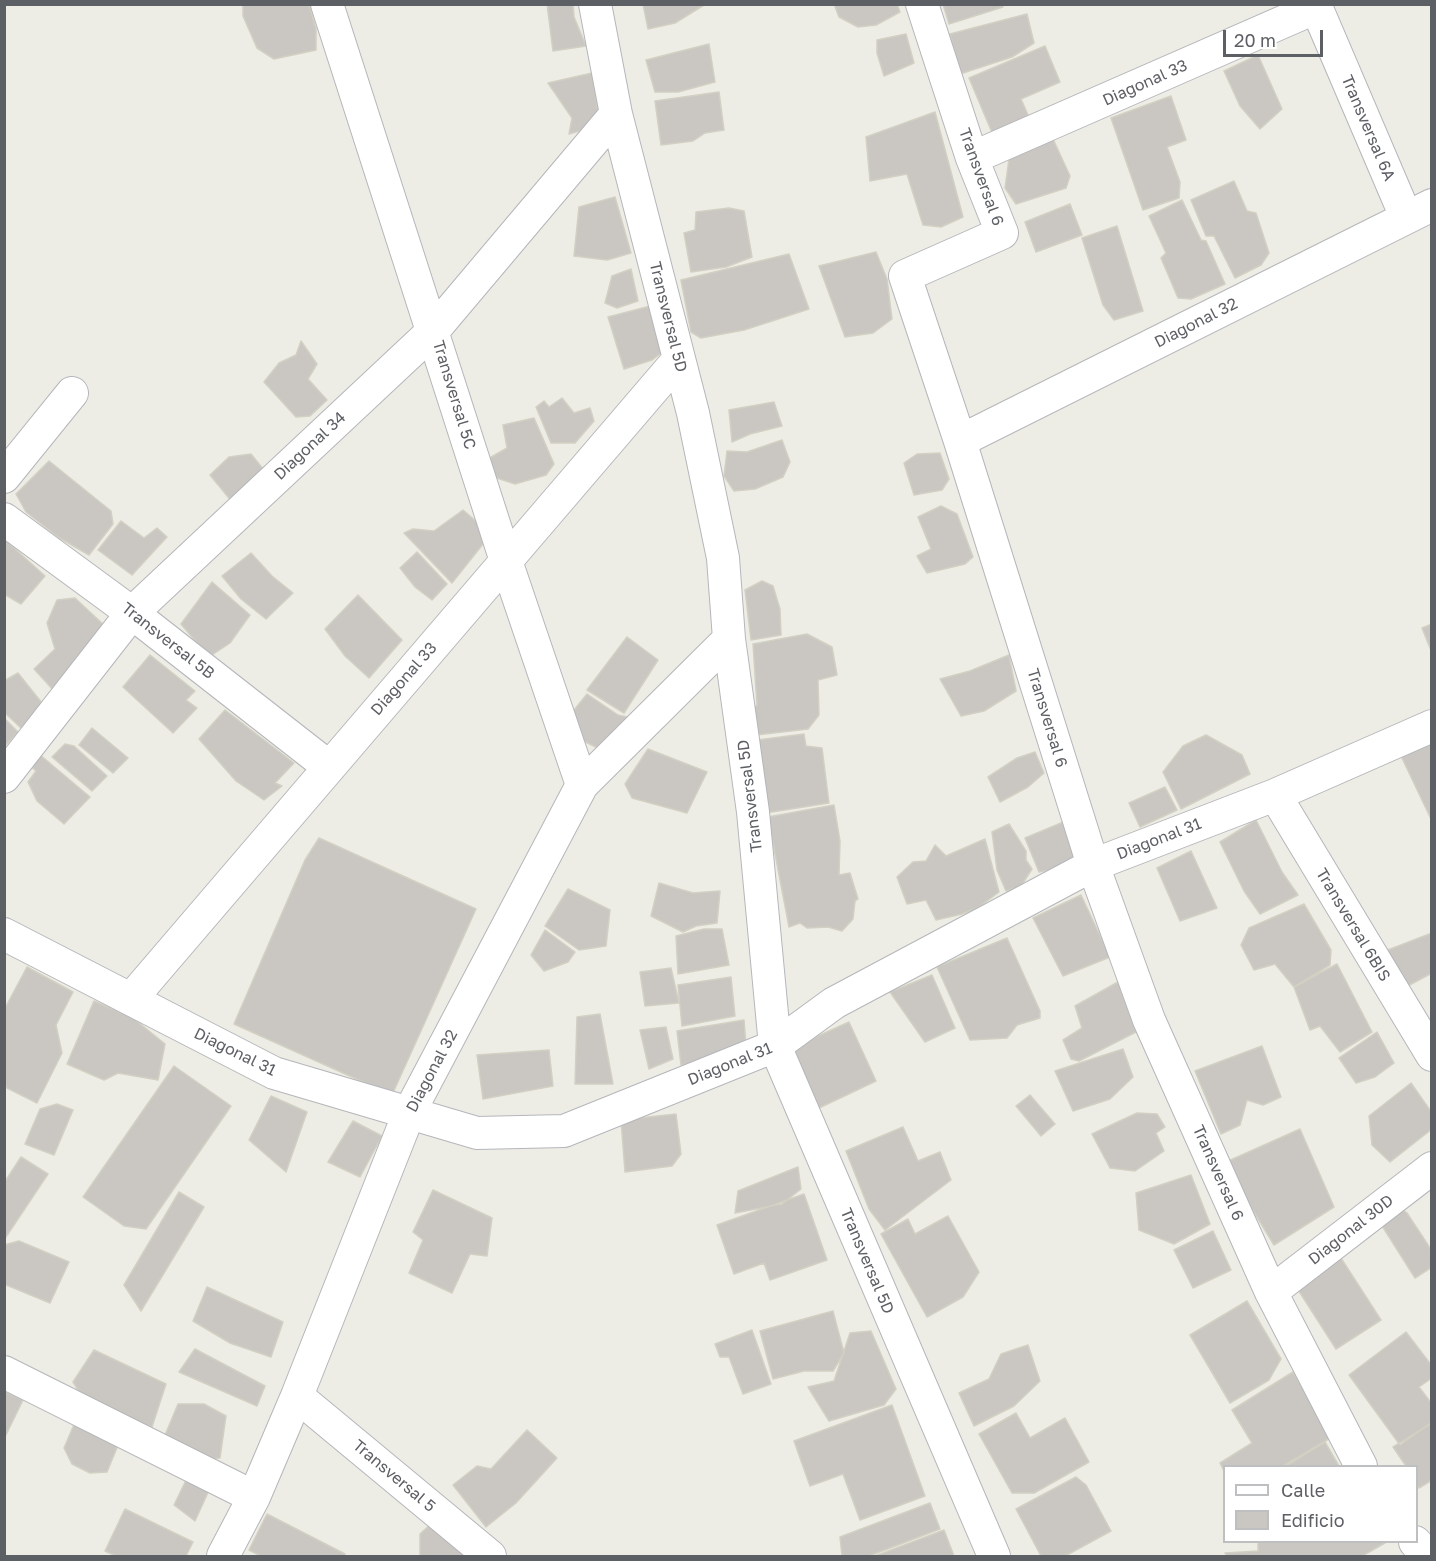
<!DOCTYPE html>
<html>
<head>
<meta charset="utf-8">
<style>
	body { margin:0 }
	#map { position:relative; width:1436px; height:1561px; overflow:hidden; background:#eeede5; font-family:"Golos Text",sans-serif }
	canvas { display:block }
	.frame { position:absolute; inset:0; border:6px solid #5c5f64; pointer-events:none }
	.legend { position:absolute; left:1223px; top:1465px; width:195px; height:78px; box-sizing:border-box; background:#fff; border:2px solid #bebfc1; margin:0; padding:8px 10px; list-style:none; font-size:18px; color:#5c5f64 }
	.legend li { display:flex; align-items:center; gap:12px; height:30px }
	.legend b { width:30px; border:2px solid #bebfc1 }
	.scale { position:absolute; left:1223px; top:30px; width:100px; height:27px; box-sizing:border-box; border:3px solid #5c5f64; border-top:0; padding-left:8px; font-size:18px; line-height:21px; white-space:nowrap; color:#5c5f64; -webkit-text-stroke:4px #fff; paint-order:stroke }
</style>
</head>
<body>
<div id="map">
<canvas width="1436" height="1561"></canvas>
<div class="frame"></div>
<ul class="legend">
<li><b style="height:8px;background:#fff"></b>Calle</li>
<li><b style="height:16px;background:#cac7c2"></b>Edificio</li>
</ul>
<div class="scale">20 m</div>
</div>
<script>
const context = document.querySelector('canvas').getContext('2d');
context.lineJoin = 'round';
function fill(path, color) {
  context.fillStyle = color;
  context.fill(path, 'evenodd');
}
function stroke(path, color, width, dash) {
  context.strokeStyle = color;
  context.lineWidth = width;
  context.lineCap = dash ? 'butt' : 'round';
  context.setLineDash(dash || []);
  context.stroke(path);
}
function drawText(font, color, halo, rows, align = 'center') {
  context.font = font + ' "Golos Text",sans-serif';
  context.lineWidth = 4.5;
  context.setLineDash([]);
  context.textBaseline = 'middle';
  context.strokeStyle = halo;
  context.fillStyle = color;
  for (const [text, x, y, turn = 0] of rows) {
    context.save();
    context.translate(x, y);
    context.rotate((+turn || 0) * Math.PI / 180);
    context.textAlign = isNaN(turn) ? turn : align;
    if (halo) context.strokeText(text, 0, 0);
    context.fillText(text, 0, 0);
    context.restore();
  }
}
const building = new Path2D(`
	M 243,4 L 309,4 L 316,29 L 316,50 L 274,59 L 257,48 L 243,16 Z
	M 547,4 L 573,4 L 574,17 L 586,46 L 553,51 Z
	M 643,4 L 703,4 L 704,5 L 675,23 L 648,29 Z
	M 834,4 L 897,4 L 900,12 L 876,25 L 858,27 L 839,17 Z
	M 943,4 L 1002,4 L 1003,7 L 949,24 Z
	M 1027,14 L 1034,43 L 1012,57 L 960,74 L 950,34 Z
	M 906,34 L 914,63 L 884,76 L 877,53 L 877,40 Z
	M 709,44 L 715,82 L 678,92 L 655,92 L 646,60 Z
	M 1045,46 L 1060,82 L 1021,99 L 1033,126 L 996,142 L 969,78 Z
	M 1258,55 L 1282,109 L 1260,129 L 1240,106 L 1224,71 Z
	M 592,73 L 600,125 L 569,134 L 572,118 L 548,83 Z
	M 719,92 L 724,130 L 705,133 L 693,141 L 661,145 L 655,101 Z
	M 1171,96 L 1186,140 L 1167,147 L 1180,182 L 1179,198 L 1143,210 L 1111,118 Z
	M 935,112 L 963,217 L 941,227 L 923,225 L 907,174 L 870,181 L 866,137 Z
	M 1053,139 L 1070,176 L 1066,188 L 1016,204 L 1005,188 L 1009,159 Z
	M 1234,181 L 1247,211 L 1256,213 L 1269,253 L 1261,265 L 1235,278 L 1214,236 L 1206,236 L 1191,200 Z
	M 615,197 L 631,253 L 607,260 L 574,256 L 579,207 Z
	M 1182,200 L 1201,240 L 1206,241 L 1225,284 L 1191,299 L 1178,298 L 1161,258 L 1166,253 L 1149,216 Z
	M 1070,204 L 1082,235 L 1036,252 L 1025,222 Z
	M 729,208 L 744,211 L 752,257 L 726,267 L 691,272 L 684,233 L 695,230 L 696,212 Z
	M 1117,226 L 1143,311 L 1114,320 L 1103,305 L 1082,238 Z
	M 876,252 L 887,279 L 892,319 L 873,333 L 845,337 L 819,266 Z
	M 789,254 L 809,309 L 744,330 L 701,338 L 691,332 L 681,280 Z
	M 631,269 L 638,301 L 617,308 L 605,303 L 612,276 Z
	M 658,304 L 664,351 L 652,360 L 624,369 L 608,317 Z
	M 301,341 L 317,364 L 308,379 L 327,400 L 310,416 L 296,417 L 264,382 L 279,363 L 296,355 Z
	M 562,398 L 574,413 L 590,408 L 594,421 L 575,443 L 551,443 L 536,407 L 544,401 L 549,407 Z
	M 774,402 L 782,426 L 750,434 L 732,442 L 729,410 Z
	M 534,418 L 554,464 L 546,475 L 515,484 L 497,478 L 488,459 L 507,448 L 503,425 Z
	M 782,440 L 790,462 L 783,477 L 755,489 L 734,491 L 724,476 L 727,451 L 747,452 Z
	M 940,453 L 949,479 L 942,490 L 914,495 L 904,463 L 917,454 Z
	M 251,454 L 268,475 L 233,503 L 210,475 L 229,457 Z
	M 49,461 L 111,511 L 113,524 L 89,555 L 58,537 L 26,512 L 16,494 Z
	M 941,506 L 957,514 L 973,557 L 965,564 L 927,573 L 917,556 L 931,549 L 918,517 Z
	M 463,510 L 491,534 L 452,583 L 404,533 L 413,529 L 434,531 Z
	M 121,521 L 144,538 L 157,528 L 167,537 L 132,575 L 98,550 Z
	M 4,539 L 45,576 L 21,604 L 4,594 Z
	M 417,552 L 447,584 L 432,600 L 415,587 L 400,568 Z
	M 251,553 L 272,576 L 293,593 L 266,619 L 241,599 L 222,576 Z
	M 762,581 L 773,586 L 780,609 L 781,635 L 751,640 L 745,590 Z
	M 212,582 L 250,615 L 230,643 L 209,657 L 181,624 Z
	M 358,595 L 402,640 L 369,678 L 345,656 L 325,629 Z
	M 75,598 L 106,627 L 55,692 L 34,669 L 55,649 L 47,623 L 57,600 Z
	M 1432,624 L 1432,653 L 1422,628 Z
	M 807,634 L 832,647 L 837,675 L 818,680 L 819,715 L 808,729 L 756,735 L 753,709 L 757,705 L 753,644 Z
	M 627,637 L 658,660 L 624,713 L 587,690 Z
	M 150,655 L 195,691 L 186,700 L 197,708 L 173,733 L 123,687 Z
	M 1009,655 L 1016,691 L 984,711 L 961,716 L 940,679 L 970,671 Z
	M 18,673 L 46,708 L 22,729 L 4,712 L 4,681 Z
	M 587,694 L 618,715 L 627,717 L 602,750 L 575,737 L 566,720 Z
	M 225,710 L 294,763 L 275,783 L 282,786 L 264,800 L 236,781 L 199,739 Z
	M 4,718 L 18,732 L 4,747 Z
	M 92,728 L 128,758 L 113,773 L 79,745 Z
	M 804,734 L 806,746 L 822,748 L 829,803 L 765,813 L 757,740 Z
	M 1206,735 L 1242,755 L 1250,774 L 1181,809 L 1163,772 L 1183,746 Z
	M 1432,743 L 1432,819 L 1431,819 L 1401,756 Z
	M 65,744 L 74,746 L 107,776 L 92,791 L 52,757 Z
	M 648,749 L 707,772 L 687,813 L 632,798 L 625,784 Z
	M 1035,752 L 1044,773 L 1028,787 L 1000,802 L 988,777 L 1017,758 Z
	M 39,754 L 90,797 L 64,824 L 37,801 L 28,782 L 36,771 L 28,764 Z
	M 1165,787 L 1177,810 L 1140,827 L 1129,803 Z
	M 834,805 L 840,841 L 839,875 L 850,873 L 858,899 L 855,901 L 853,919 L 842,931 L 828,927 L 807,928 L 800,923 L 789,927 L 768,817 Z
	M 1073,818 L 1077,855 L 1059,868 L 1039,872 L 1025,838 Z
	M 1256,820 L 1282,872 L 1298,895 L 1260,914 L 1244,891 L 1220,842 Z
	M 1009,824 L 1026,851 L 1026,860 L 1032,869 L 1021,886 L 1006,891 L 997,870 L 992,832 Z
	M 319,838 L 476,909 L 392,1095 L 234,1024 L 305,860 Z
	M 985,839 L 999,892 L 979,907 L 962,914 L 936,920 L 926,900 L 907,904 L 897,877 L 913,862 L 926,861 L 935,845 L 946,856 Z
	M 1191,851 L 1217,908 L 1180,921 L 1157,868 Z
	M 659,883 L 693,893 L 720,891 L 717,923 L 696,926 L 683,932 L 651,916 Z
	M 568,889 L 610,910 L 606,946 L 579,950 L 545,926 Z
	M 1081,895 L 1110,957 L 1063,976 L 1033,918 Z
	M 1304,904 L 1331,950 L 1330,965 L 1294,987 L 1275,964 L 1254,970 L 1241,945 L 1249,928 Z
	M 704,929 L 722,929 L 729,965 L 678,974 L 676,936 Z
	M 545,930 L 575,952 L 568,962 L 544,971 L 531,955 Z
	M 1432,933 L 1432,973 L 1400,990 L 1380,953 Z
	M 1007,938 L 1040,1011 L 1040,1018 L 1017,1025 L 1007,1038 L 970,1040 L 937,967 Z
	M 1337,964 L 1372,1032 L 1340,1052 L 1320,1026 L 1310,1030 L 1294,987 Z
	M 27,967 L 73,992 L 56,1025 L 62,1053 L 37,1103 L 7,1088 L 4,1079 L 4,1010 Z
	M 671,968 L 679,1003 L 645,1006 L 640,972 Z
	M 932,975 L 955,1028 L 925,1042 L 890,992 Z
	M 731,977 L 735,1016 L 682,1026 L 678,985 Z
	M 1118,982 L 1136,1032 L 1079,1061 L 1071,1059 L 1063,1040 L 1082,1028 L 1075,1006 Z
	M 94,1001 L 133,1018 L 165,1044 L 158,1080 L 118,1073 L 104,1080 L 67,1064 Z
	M 600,1014 L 613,1084 L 575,1084 L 577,1017 Z
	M 744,1020 L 746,1046 L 716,1060 L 681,1065 L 677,1031 Z
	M 849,1022 L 876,1081 L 819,1108 L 792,1048 Z
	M 666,1027 L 673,1059 L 649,1069 L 640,1030 Z
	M 1377,1032 L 1394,1063 L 1375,1077 L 1356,1083 L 1339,1058 Z
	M 1262,1046 L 1281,1097 L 1263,1105 L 1247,1100 L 1240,1125 L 1221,1134 L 1195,1071 Z
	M 1123,1049 L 1133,1077 L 1110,1099 L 1073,1111 L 1055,1071 Z
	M 549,1050 L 553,1086 L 483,1099 L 477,1055 Z
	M 174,1066 L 231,1106 L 146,1229 L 124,1226 L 83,1197 Z
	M 1411,1083 L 1432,1113 L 1432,1129 L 1390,1162 L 1372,1145 L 1369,1116 Z
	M 1030,1095 L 1055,1124 L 1041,1136 L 1016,1106 Z
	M 271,1096 L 307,1112 L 286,1172 L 249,1140 Z
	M 57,1104 L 73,1110 L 54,1155 L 25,1144 L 40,1109 Z
	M 1137,1113 L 1157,1114 L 1165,1127 L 1156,1133 L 1164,1151 L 1135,1171 L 1110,1168 L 1092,1134 Z
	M 676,1114 L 681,1154 L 672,1166 L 625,1172 L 621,1120 Z
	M 353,1121 L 382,1136 L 360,1177 L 328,1162 Z
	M 903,1127 L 918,1161 L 940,1152 L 951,1180 L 885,1230 L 869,1209 L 846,1151 Z
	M 1300,1129 L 1334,1207 L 1274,1245 L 1224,1163 Z
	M 21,1157 L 48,1174 L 4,1240 L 4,1183 Z
	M 798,1167 L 801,1189 L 782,1204 L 735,1213 L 738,1191 Z
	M 1191,1175 L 1210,1224 L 1174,1244 L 1139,1230 L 1136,1193 Z
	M 433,1190 L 492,1218 L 487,1256 L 470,1254 L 452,1293 L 409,1273 L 423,1240 L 413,1232 Z
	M 179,1192 L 204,1207 L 141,1311 L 124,1285 Z
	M 804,1194 L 827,1260 L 770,1280 L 764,1263 L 734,1274 L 717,1225 Z
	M 1399,1207 L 1407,1213 L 1432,1251 L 1432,1267 L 1415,1278 L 1379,1221 Z
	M 948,1216 L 979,1272 L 963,1297 L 927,1317 L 881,1234 L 908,1219 L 915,1234 Z
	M 1213,1231 L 1231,1270 L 1193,1288 L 1174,1250 Z
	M 19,1241 L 69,1262 L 50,1303 L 4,1284 L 4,1245 Z
	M 1339,1255 L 1381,1320 L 1336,1349 L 1295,1285 Z
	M 207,1287 L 283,1322 L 271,1357 L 230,1343 L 193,1321 Z
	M 1247,1301 L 1281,1359 L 1269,1380 L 1230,1403 L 1190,1335 Z
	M 833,1311 L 844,1353 L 833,1371 L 804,1371 L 773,1379 L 760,1331 Z
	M 752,1330 L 771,1384 L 743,1394 L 729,1357 L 720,1357 L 715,1344 Z
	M 871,1331 L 896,1389 L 884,1405 L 829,1421 L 808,1387 L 834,1381 L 850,1333 Z
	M 1406,1332 L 1432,1366 L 1432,1378 L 1419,1387 L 1432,1404 L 1432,1422 L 1400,1445 L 1349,1375 Z
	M 1028,1345 L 1040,1381 L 1014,1406 L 974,1426 L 959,1393 L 989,1379 L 1001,1354 Z
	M 195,1349 L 265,1386 L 257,1406 L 179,1372 Z
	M 94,1350 L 166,1384 L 152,1427 L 87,1405 L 73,1382 Z
	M 1293,1372 L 1332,1437 L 1283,1466 L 1224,1466 L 1224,1471 L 1220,1463 L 1252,1443 L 1232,1410 Z
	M 4,1391 L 23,1400 L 4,1439 Z
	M 178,1404 L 204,1404 L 226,1416 L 220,1458 L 199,1460 L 163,1440 Z
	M 892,1405 L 925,1496 L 860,1520 L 843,1474 L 810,1486 L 794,1441 Z
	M 1016,1413 L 1030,1438 L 1065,1418 L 1089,1462 L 1034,1493 L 1012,1493 L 979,1434 Z
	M 76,1420 L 121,1438 L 107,1472 L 90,1473 L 72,1464 L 64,1448 Z
	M 1432,1423 L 1432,1480 L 1419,1488 L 1416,1483 L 1416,1466 L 1406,1466 L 1393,1447 Z
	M 527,1430 L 557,1458 L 516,1503 L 486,1527 L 453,1485 L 477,1466 L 491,1469 Z
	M 1325,1442 L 1339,1466 L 1286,1466 Z
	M 190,1472 L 211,1486 L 195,1521 L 174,1505 Z
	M 1076,1477 L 1086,1485 L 1111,1531 L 1065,1556 L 1041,1556 L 1016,1509 Z
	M 930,1503 L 940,1529 L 869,1556 L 842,1556 L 840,1537 Z
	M 125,1509 L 193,1542 L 186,1556 L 116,1556 L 105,1551 Z
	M 267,1514 L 345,1554 L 344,1556 L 261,1556 L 249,1550 Z
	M 433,1522 L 467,1551 L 463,1556 L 420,1556 L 420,1534 Z
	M 944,1530 L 954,1556 L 875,1556 Z
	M 1258,1542 L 1384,1542 L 1385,1543 L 1362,1556 L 1227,1556 L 1225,1553 L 1258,1551 Z`);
const street = new Path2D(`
	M 327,4 L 506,561 L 582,785
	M 595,4 L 616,114 L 693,413 L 723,558 L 729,639 L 753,812 L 775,1046 L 994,1556
	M 922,4 L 972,158 L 1002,233 L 905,276 L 960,441 L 1093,865 L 1149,1020 L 1271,1292 L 1361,1466
	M 1315,4 L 1406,217
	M 972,158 L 1317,7
	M 960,441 L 1432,205
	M 4,477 L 72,393
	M 4,519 L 132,613 L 329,767
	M 4,777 L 132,613 L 433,331 L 616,114
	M 1275,795 L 1432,1055
	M 4,934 L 274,1073 L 477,1133 L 564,1131 L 775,1046 L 834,1003 L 1093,865 L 1275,795 L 1432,726
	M 131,999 L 679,359
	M 1271,1292 L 1432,1168
	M 4,1372 L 254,1497
	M 297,1396 L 490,1556
	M 1415,1542 L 1428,1556
	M 223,1556 L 254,1497 L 297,1396 L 409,1113 L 582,785 L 729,639`);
const streetNames = [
	["Diagonal 33",1145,83,-24],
	["Transversal 6A",1368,128,67],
	["Transversal 6",981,177,70],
	["Transversal 5D",668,317,76],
	["Diagonal 32",1196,323,-27],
	["Transversal 5C",454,395,73],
	["Diagonal 34",310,446,-43],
	["Transversal 5B",168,641,38],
	["Diagonal 33",404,679,-49],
	["Transversal 6",1047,718,73],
	["Transversal 5D",750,796,-97],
	["Diagonal 31",1159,839,-21],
	["Transversal 6BIS",1353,925,59],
	["Diagonal 31",235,1052,26],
	["Diagonal 31",730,1064,-22],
	["Diagonal 32",432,1071,-62],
	["Transversal 6",1218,1173,66],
	["Diagonal 30D",1351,1230,-38],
	["Transversal 5D",867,1261,67],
	["Transversal 5",394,1476,40]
];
fill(building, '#cac7c2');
stroke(building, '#d2d0c3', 1.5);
stroke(street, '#b5b6bb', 34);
stroke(street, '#fff', 32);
drawText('16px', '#5c5f64', '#fff', streetNames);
</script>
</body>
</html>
